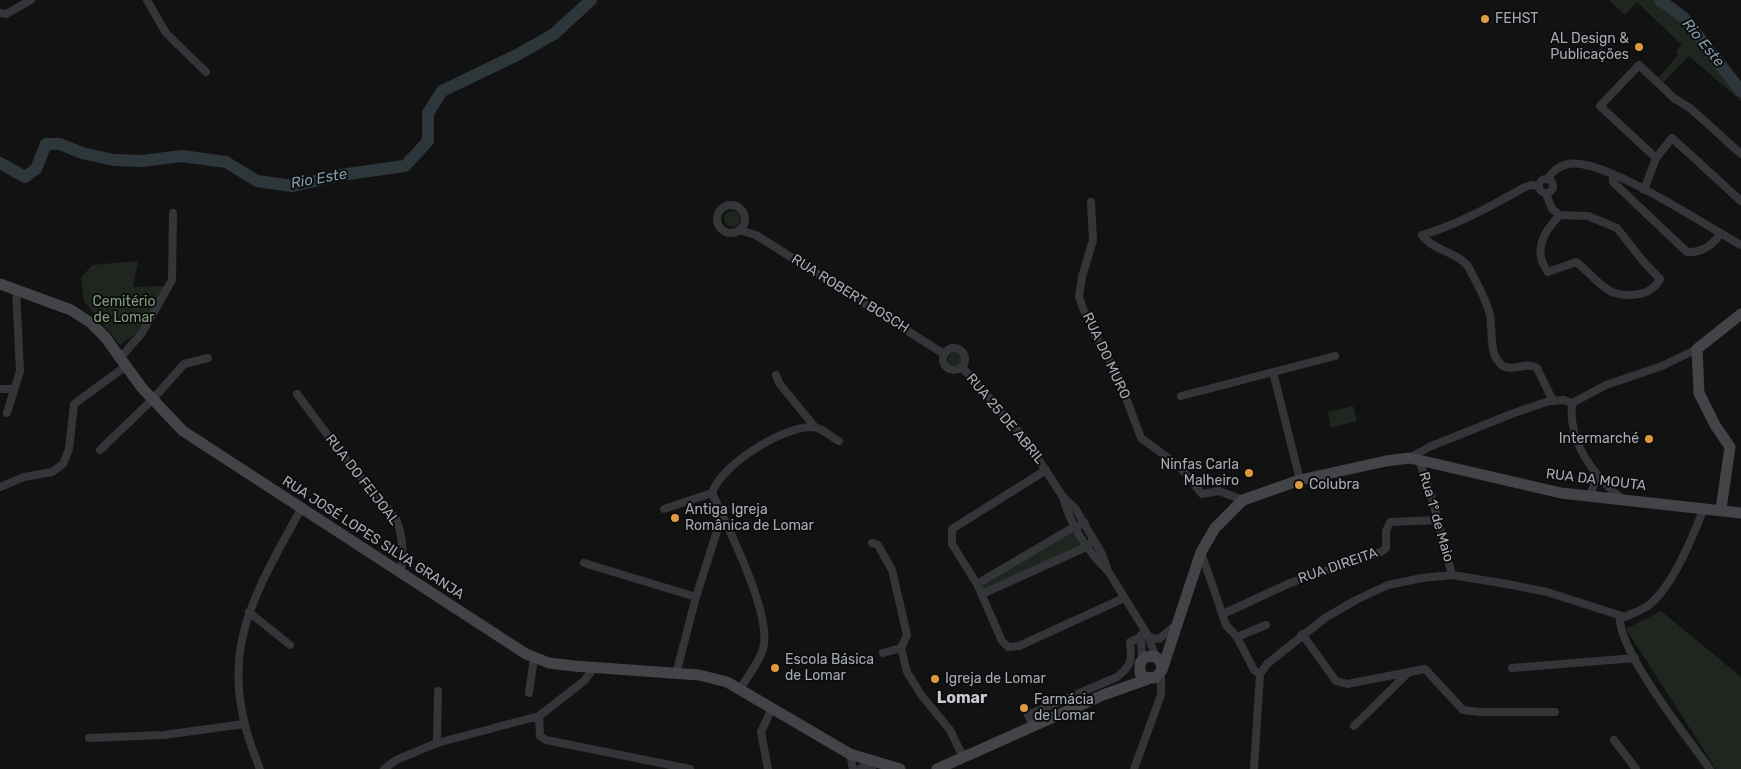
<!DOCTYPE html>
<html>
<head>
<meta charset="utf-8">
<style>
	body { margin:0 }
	canvas { display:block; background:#121213 }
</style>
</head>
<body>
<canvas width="1741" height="769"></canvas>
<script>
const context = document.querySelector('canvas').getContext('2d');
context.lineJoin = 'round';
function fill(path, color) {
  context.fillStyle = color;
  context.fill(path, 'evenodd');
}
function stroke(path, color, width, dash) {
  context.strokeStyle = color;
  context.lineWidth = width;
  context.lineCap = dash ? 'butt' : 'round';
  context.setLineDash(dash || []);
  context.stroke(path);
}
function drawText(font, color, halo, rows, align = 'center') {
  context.font = font + ' Rubik,sans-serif';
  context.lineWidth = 4;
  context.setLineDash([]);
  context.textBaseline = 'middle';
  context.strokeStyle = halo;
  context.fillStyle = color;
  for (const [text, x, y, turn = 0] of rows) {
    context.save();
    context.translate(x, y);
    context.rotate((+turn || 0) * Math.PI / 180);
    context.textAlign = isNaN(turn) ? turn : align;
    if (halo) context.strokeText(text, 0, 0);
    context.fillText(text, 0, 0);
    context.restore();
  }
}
const green = new Path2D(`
	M 1609,0 L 1655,0 C 1691,23 1714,62 1741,94 L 1741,101 L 1689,56 L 1663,83 L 1658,78 L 1678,55 L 1676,51 L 1682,45 L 1637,2 L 1625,15 Z
	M724 219a8 8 0 1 1 16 0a8 8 0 1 1-16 0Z
	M 138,261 L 133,287 L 165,286 L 141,330 L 120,345 L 84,301 L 81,278 L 92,265 Z
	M948 359a7 7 0 1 1 14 0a7 7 0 1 1-14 0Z
	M 1353,406 L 1357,421 L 1331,428 L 1328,412 Z
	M 1073,532 L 1081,546 L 983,591 L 980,585 Z
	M 1661,611 L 1741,677 L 1741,769 L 1716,769 L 1626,629 Z`);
const river = new Path2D(`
	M 1660,0 L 1683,17 L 1741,91
	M 0,163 L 25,177 L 36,169 L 46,144 L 60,144 L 82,153 L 114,160 L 142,161 L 182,156 L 226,162 L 257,181 L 293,186 L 340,175 L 405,166 L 428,141 L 428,113 L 442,91 L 517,55 L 554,34 L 591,0`);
const street = new Path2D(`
	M 147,0 L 166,33 L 206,72
	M 0,13 L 6,14 L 31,0
	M 1656,158 L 1600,106 L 1639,65 L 1675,99 L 1690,108 L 1741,154
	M 1613,174 L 1613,182 L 1687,252 C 1702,253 1712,246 1720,234
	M 1547,179 C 1553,172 1558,166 1568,164 C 1604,157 1706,226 1741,245
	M1539 186a7 7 0 1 1 14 0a7 7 0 1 1-14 0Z
	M 1539,186 L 1532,185 L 1525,187 C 1491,206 1459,224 1422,235 C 1432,250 1457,252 1468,266 C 1476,282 1486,298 1490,315 C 1493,330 1488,356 1503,366 C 1513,372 1526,361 1537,368 L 1553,401
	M 1644,190 L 1656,158 L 1672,138 L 1741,201
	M 1546,194 L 1552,209 L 1560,215 L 1588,216 L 1617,228 L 1642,260 L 1660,279 C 1656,287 1648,293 1639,294 C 1606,300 1599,280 1576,262 L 1548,272 C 1532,251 1544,231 1560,215
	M 1091,202 L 1093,240 L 1082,277 L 1079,296 L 1082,306 L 1094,333 L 1117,374 L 1141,438 L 1179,466 L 1202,494 L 1219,491 L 1243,500
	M717 219a14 14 0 1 1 28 0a14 14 0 1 1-28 0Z
	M 739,230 L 756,235 L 944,354
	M943 359a11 11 0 1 1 22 0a11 11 0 1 1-22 0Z
	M 120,358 L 142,333 L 172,280 L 173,213
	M 962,367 L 1026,440 L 1063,497 L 1075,508 L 1102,554 L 1108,571 L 1149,637 L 1155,656
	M 1273,372 L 1300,480
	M 776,375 L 779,383 L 814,426
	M 0,389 L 14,389
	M 297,394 L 347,461 L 395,517 C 404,536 403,554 401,574
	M 1181,396 L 1335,356
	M 1572,403 L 1606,385 L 1662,366 L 1697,349
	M 1572,403 C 1568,442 1593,475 1622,499
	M 7,413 L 20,371 L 16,290
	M 100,450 L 152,400 L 184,364 L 208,358
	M 1410,458 L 1429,447 L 1514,413 L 1549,401 L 1564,400 L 1572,403
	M 1419,460 L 1432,498 L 1452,575
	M 1046,470 L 952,529 L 952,544 L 977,584 L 1002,641 L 1008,647 L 1019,646 L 1124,598
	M 0,487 L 24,477 L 52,472 L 63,464 L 69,449 L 74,404 L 126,366
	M 712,493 C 727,526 773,615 763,649 C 759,663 747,677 740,689
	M 712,493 C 721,465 782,427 811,427 C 820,426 831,437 839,441
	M 1590,496 L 1595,481 L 1594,472
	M 1063,497 C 1070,524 1087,551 1107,570
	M 664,509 L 712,493
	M 872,543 L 878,545 L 892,570 L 907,635 L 901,648
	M 1201,552 L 1226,625 L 1237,637 L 1254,670 L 1260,674
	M 584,563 L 696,597
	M 977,584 L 1072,528 L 1085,523
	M 982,594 L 1084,548 L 1094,540
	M 249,612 L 290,645
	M 1223,614 L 1290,583 L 1381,552 L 1386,548 L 1386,531 L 1390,522 L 1438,520
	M 1620,616 C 1616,648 1689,740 1710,769
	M 1302,634 L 1336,681 L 1347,684 L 1425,669 L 1463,710 L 1480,712 L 1555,712
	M 1141,635 L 1142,660
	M 1149,637 L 1159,639 L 1172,628
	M 1237,637 L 1266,625
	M 883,653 L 901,648 L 907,672 L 922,696 L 950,730 L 960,751 L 966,757
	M 1512,668 L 1635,658
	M 676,674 L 696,597 L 717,531 L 724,521
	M 529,693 L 534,657
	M 539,716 L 540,736 L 546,740 L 690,769
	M 1354,726 L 1408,673
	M 1034,727 L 1028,715 L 1117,677 C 1132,665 1132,661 1130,642 L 1141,637
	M 89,738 L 164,735 L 244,724
	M 1614,740 L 1636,769
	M 437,743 L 438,691
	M 850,754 L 853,769
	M 260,769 C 214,659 248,605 301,509
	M 384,769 L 396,760 L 437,743 L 539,716 L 584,681 L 593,669
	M 768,769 L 761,732 L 772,708
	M 860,769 L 872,761 L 872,769
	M 1134,769 L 1161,695 L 1161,674
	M 1254,769 L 1260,674 L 1267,664 L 1325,618 L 1356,600 L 1388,585 L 1422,578 L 1452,575 L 1507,584 L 1547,592 L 1625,617 C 1633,613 1642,610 1649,605 C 1673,586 1693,536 1704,508`);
const secondary = new Path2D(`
	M 0,284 L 71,310 L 91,323 L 105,337 L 142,388 L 183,431 L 526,654 L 549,663 L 574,666 L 699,675 L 727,682 L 850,754 L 900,769
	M 1721,509 L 1730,447 L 1715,425 L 1699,393 L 1697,349 L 1741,314
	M 1162,670 L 1161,662 L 1155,656 L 1145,657 L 1140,663 L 1140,673 L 1144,677 L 1155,678 L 1162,670 L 1201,552 L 1215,528 L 1243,500 L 1300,480 L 1386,461 L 1410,458 L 1561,493 L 1741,513
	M 937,769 L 1103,695 L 1148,679`);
const markers = [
	[1485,19,5,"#df9a3f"],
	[1639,47,5,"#df9a3f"],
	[1649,439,5,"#df9a3f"],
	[1249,473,5,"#df9a3f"],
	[1299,485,5,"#df9a3f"],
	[675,518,5,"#df9a3f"],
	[775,668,5,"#df9a3f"],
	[935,679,5,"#df9a3f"],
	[1024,708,5,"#df9a3f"]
];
const poiNames = [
	["FEHST",1495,19],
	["AL Design &",1629,39,"right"],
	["Publicações",1629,55,"right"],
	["Intermarché",1639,439,"right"],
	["Ninfas Carla",1239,465,"right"],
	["Malheiro",1239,481,"right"],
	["Colubra",1309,485],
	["Antiga Igreja",685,510],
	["Românica de Lomar",685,526],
	["Escola Básica",785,660],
	["de Lomar",785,676],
	["Igreja de Lomar",945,679],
	["Farmácia",1034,700],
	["de Lomar",1034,716]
];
const streetNames = [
	["RUA ROBERT BOSCH",850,294,32],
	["RUA DO MURO",1106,356,65],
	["RUA 25 DE ABRIL",1005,419,50],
	["RUA DO FEIJOAL",362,480,52],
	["RUA DA MOUTA",1596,480,7],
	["Rua 1º de Maio",1436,517,74],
	["RUA JOSÉ LOPES SILVA GRANJA",373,538,33],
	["RUA DIREITA",1338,566,-19]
];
const parkNames = [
	["Cemitério",124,302],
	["de Lomar",124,318]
];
const waterNames = [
	["Rio Este",1703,43,51],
	["Rio Este",319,179,-10]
];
const quarterNames = [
	["Lomar",962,698]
];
fill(green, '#1f261f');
stroke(river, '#2d363b', 12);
stroke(street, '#343538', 8);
stroke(secondary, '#424448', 11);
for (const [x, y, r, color] of markers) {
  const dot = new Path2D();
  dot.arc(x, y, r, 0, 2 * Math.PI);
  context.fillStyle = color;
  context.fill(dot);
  stroke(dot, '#0d0d0e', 2);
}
drawText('14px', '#a5aab3', '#0d0d0e', poiNames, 'left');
drawText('14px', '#a5aab3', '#0d0d0e', streetNames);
drawText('14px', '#7f9c7e', '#0d0d0e', parkNames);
drawText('italic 15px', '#7f9aab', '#0d0d0e', waterNames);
drawText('bold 16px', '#c6c9cf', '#0d0d0e', quarterNames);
</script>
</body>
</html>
